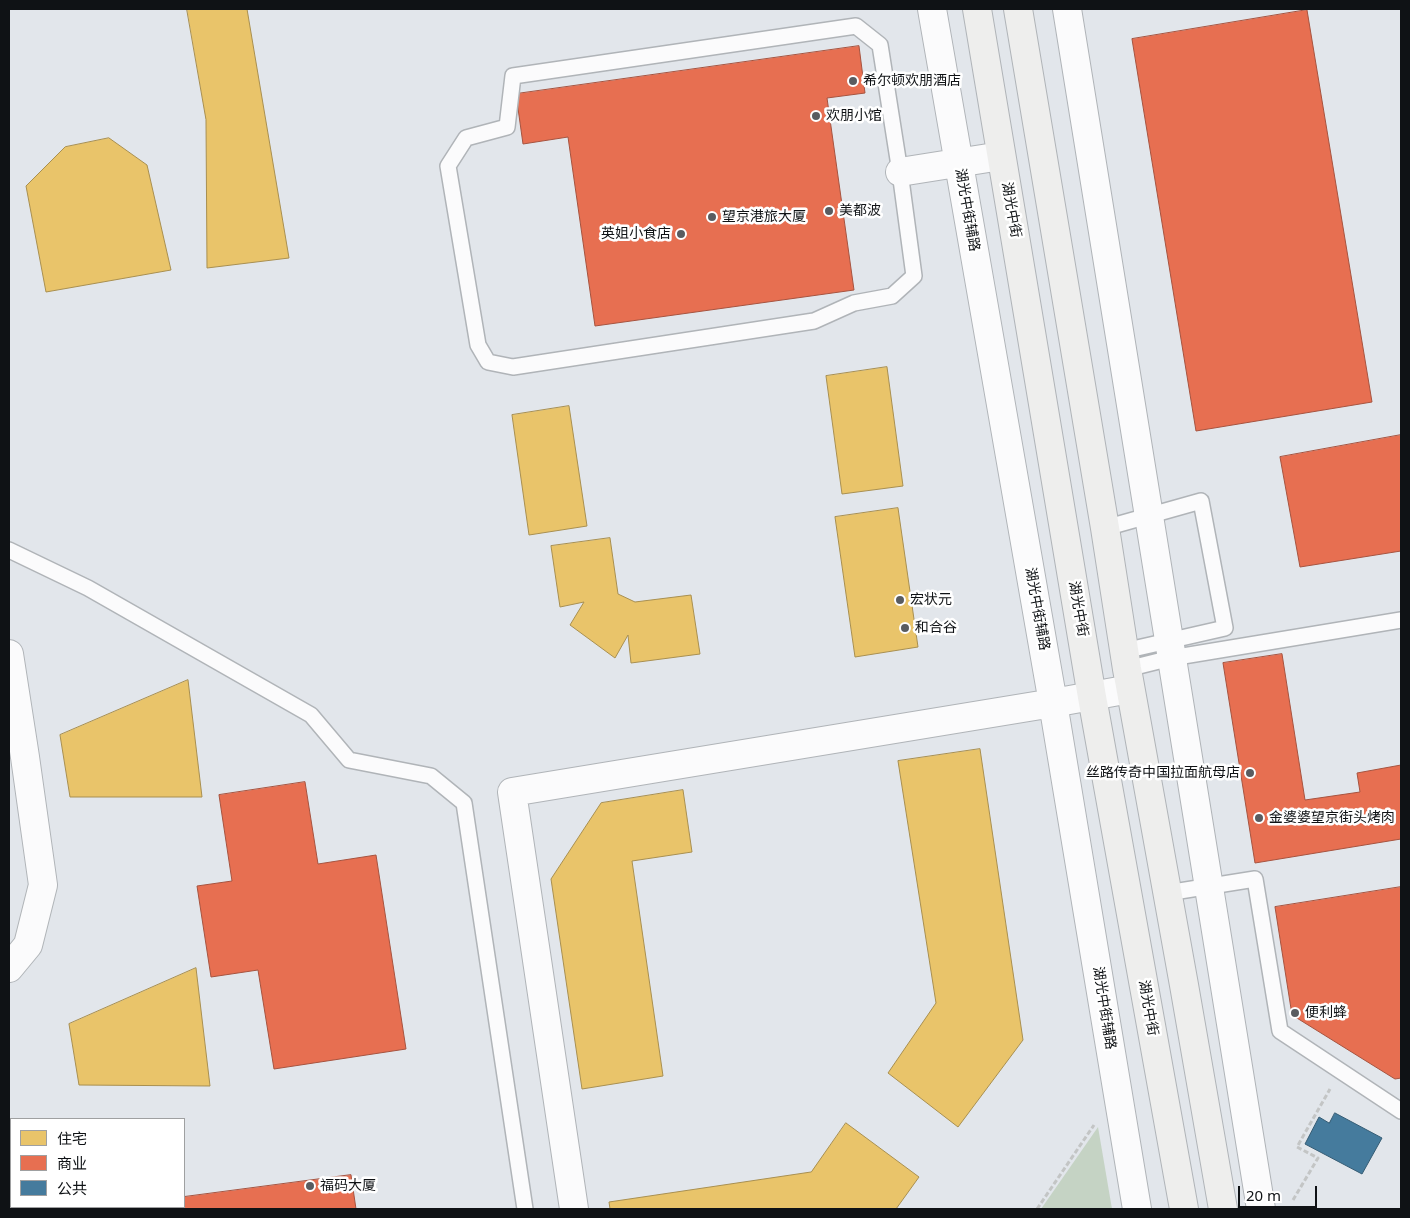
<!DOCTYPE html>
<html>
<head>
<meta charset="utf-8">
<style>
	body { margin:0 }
	#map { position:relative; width:1410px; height:1218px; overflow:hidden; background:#e2e6eb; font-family:"Noto Sans","Noto Sans SC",sans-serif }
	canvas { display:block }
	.frame { position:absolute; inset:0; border:10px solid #0f1215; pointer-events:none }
	.legend { position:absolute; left:10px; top:1118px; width:175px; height:90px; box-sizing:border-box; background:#fff; border:1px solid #9fa0a1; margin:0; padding:6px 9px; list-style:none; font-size:15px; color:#0f1215 }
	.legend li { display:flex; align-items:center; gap:10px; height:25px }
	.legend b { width:25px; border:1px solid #9fa0a1 }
	.scale { position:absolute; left:1238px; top:1186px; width:79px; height:22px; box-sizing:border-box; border:2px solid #0f1215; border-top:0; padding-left:6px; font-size:15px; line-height:18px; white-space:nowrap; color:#0f1215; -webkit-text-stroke:4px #fff; paint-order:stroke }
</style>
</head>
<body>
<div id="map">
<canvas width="1410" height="1218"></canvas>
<div class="frame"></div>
<ul class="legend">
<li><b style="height:14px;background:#e9c46a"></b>住宅</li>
<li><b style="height:14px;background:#e76f51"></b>商业</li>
<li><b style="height:14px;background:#457b9d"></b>公共</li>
</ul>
<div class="scale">20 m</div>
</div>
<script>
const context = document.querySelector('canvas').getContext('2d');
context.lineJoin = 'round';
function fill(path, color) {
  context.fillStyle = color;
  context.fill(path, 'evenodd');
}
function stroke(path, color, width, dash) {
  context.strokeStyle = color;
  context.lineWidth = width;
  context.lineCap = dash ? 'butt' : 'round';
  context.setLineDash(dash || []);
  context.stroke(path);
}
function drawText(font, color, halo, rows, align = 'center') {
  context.font = font + ' "Noto Sans","Noto Sans SC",sans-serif';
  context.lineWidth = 5;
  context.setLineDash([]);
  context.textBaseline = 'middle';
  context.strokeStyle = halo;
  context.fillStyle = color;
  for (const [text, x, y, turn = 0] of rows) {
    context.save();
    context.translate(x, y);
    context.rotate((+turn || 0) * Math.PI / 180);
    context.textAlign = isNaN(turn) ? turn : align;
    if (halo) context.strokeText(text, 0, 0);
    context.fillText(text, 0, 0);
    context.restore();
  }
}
const green = new Path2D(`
	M 1098,1127 L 1112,1209 L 1041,1209 Z`);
const homes = new Path2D(`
	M 187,9 L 247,9 L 289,258 L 207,268 L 206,120 Z
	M 109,138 L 147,165 L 171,270 L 46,292 L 26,186 L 65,147 Z
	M 887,367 L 903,486 L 842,494 L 826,376 Z
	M 569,406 L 587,526 L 529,535 L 512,415 Z
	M 898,508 L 918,647 L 855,657 L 835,517 Z
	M 610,538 L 618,594 L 635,602 L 691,595 L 700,654 L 631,663 L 628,635 L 615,658 L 570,625 L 584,602 L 560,607 L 551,546 Z
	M 188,680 L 202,797 L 70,797 L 60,735 Z
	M 980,749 L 1023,1040 L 958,1127 L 888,1073 L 936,1003 L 898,761 Z
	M 683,790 L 692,852 L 632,861 L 663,1076 L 582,1089 L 551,879 L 601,803 Z
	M 196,968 L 210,1086 L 79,1085 L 69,1024 Z
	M 846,1123 L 919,1177 L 896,1209 L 610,1209 L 609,1202 L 811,1172 Z`);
const shops = new Path2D(`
	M 1307,10 L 1372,402 L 1196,431 L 1132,39 Z
	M 859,46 L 865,93 L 827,98 L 854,290 L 595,326 L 568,137 L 523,144 L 516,94 Z
	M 1401,435 L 1401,551 L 1300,567 L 1280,457 Z
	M 1282,654 L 1305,800 L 1360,792 L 1357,773 L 1401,765 L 1401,839 L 1255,863 L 1223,663 Z
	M 305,782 L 318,864 L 376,855 L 406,1049 L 274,1069 L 258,970 L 211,977 L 197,886 L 232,881 L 219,795 Z
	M 1401,887 L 1401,1078 L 1395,1079 L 1292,1015 L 1275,907 Z
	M 351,1175 L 356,1209 L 85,1209 L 105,1207 L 184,1207 L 184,1197 Z`);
const public = new Path2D(`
	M 1335,1113 L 1382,1138 L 1362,1174 L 1305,1144 L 1319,1117 L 1329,1123 Z`);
const path = new Path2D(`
	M 1293,1200 L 1318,1158 L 1297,1147 L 1330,1089
	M 1037,1209 L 1094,1125`);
const service = new Path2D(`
	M 856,26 L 880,45 L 900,172 L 914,276 L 892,296 L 854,303 L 814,321 L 513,367 L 488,362 L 478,345 L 448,166 L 466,138 L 507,127 L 513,76 Z
	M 1105,528 L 1201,501 L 1225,628 L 1124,651
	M 9,550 L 88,588 L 311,715 L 349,760 L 431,776 L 464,803 L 525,1209
	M 1127,669 L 1171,658 L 1401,620
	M 1167,893 L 1255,879 L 1280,1031 L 1401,1111`);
const minor = new Path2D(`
	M 932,9 L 1053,703 L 1137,1209
	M 1067,9 L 1261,1209
	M 900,172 L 1001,156
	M 9,654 L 25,757 L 43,885 L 28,945 L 9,968
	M 574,1209 L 512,792 L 1053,703 L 1130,689`);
const secondary = new Path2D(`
	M 977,9 L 1092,697 L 1184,1209
	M 1018,9 L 1105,528 L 1127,669 L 1184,985 L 1223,1209`);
const markers = [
	[853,81,5,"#595c60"],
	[816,116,5,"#595c60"],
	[829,211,5,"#595c60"],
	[712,217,5,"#595c60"],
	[681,234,5,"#595c60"],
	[900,600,5,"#595c60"],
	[905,628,5,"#595c60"],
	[1250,773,5,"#595c60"],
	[1259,818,5,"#595c60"],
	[1295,1013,5,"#595c60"],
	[310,1186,5,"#595c60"]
];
const poiNames = [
	["希尔顿欢朋酒店",863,81],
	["欢朋小馆",826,116],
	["美都波",839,211],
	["望京港旅大厦",722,217],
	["英姐小食店",671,234,"right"],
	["宏状元",910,600],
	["和合谷",915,628],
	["丝路传奇中国拉面航母店",1240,773,"right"],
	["金婆婆望京街头烤肉",1269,818],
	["便利蜂",1305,1013],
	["福码大厦",320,1186]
];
const streetNames = [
	["湖光中街辅路",967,210,80],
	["湖光中街",1011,210,80],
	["湖光中街辅路",1037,609,80],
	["湖光中街",1078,609,80],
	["湖光中街辅路",1104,1008,81],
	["湖光中街",1148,1008,80]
];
fill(green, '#c5d3c4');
fill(homes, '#e9c46a');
stroke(homes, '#a88f50', 1);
fill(shops, '#e76f51');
stroke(shops, '#a6533f', 1);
fill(public, '#457b9d');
stroke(public, '#355c74', 1);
stroke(service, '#b0b4b8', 18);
stroke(minor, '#b0b4b8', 30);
stroke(secondary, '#b0b4b8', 30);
stroke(path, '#c3c5c5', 3, [5, 2.5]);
stroke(service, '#fbfbfc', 15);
stroke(minor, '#fbfbfc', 28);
stroke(secondary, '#eeeeed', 28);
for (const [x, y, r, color] of markers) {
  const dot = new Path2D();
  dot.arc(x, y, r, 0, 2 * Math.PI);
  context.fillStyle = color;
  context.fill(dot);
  stroke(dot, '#fff', 2);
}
drawText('14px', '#0f1215', '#fff', poiNames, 'left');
drawText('14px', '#0f1215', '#fff', streetNames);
</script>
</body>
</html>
